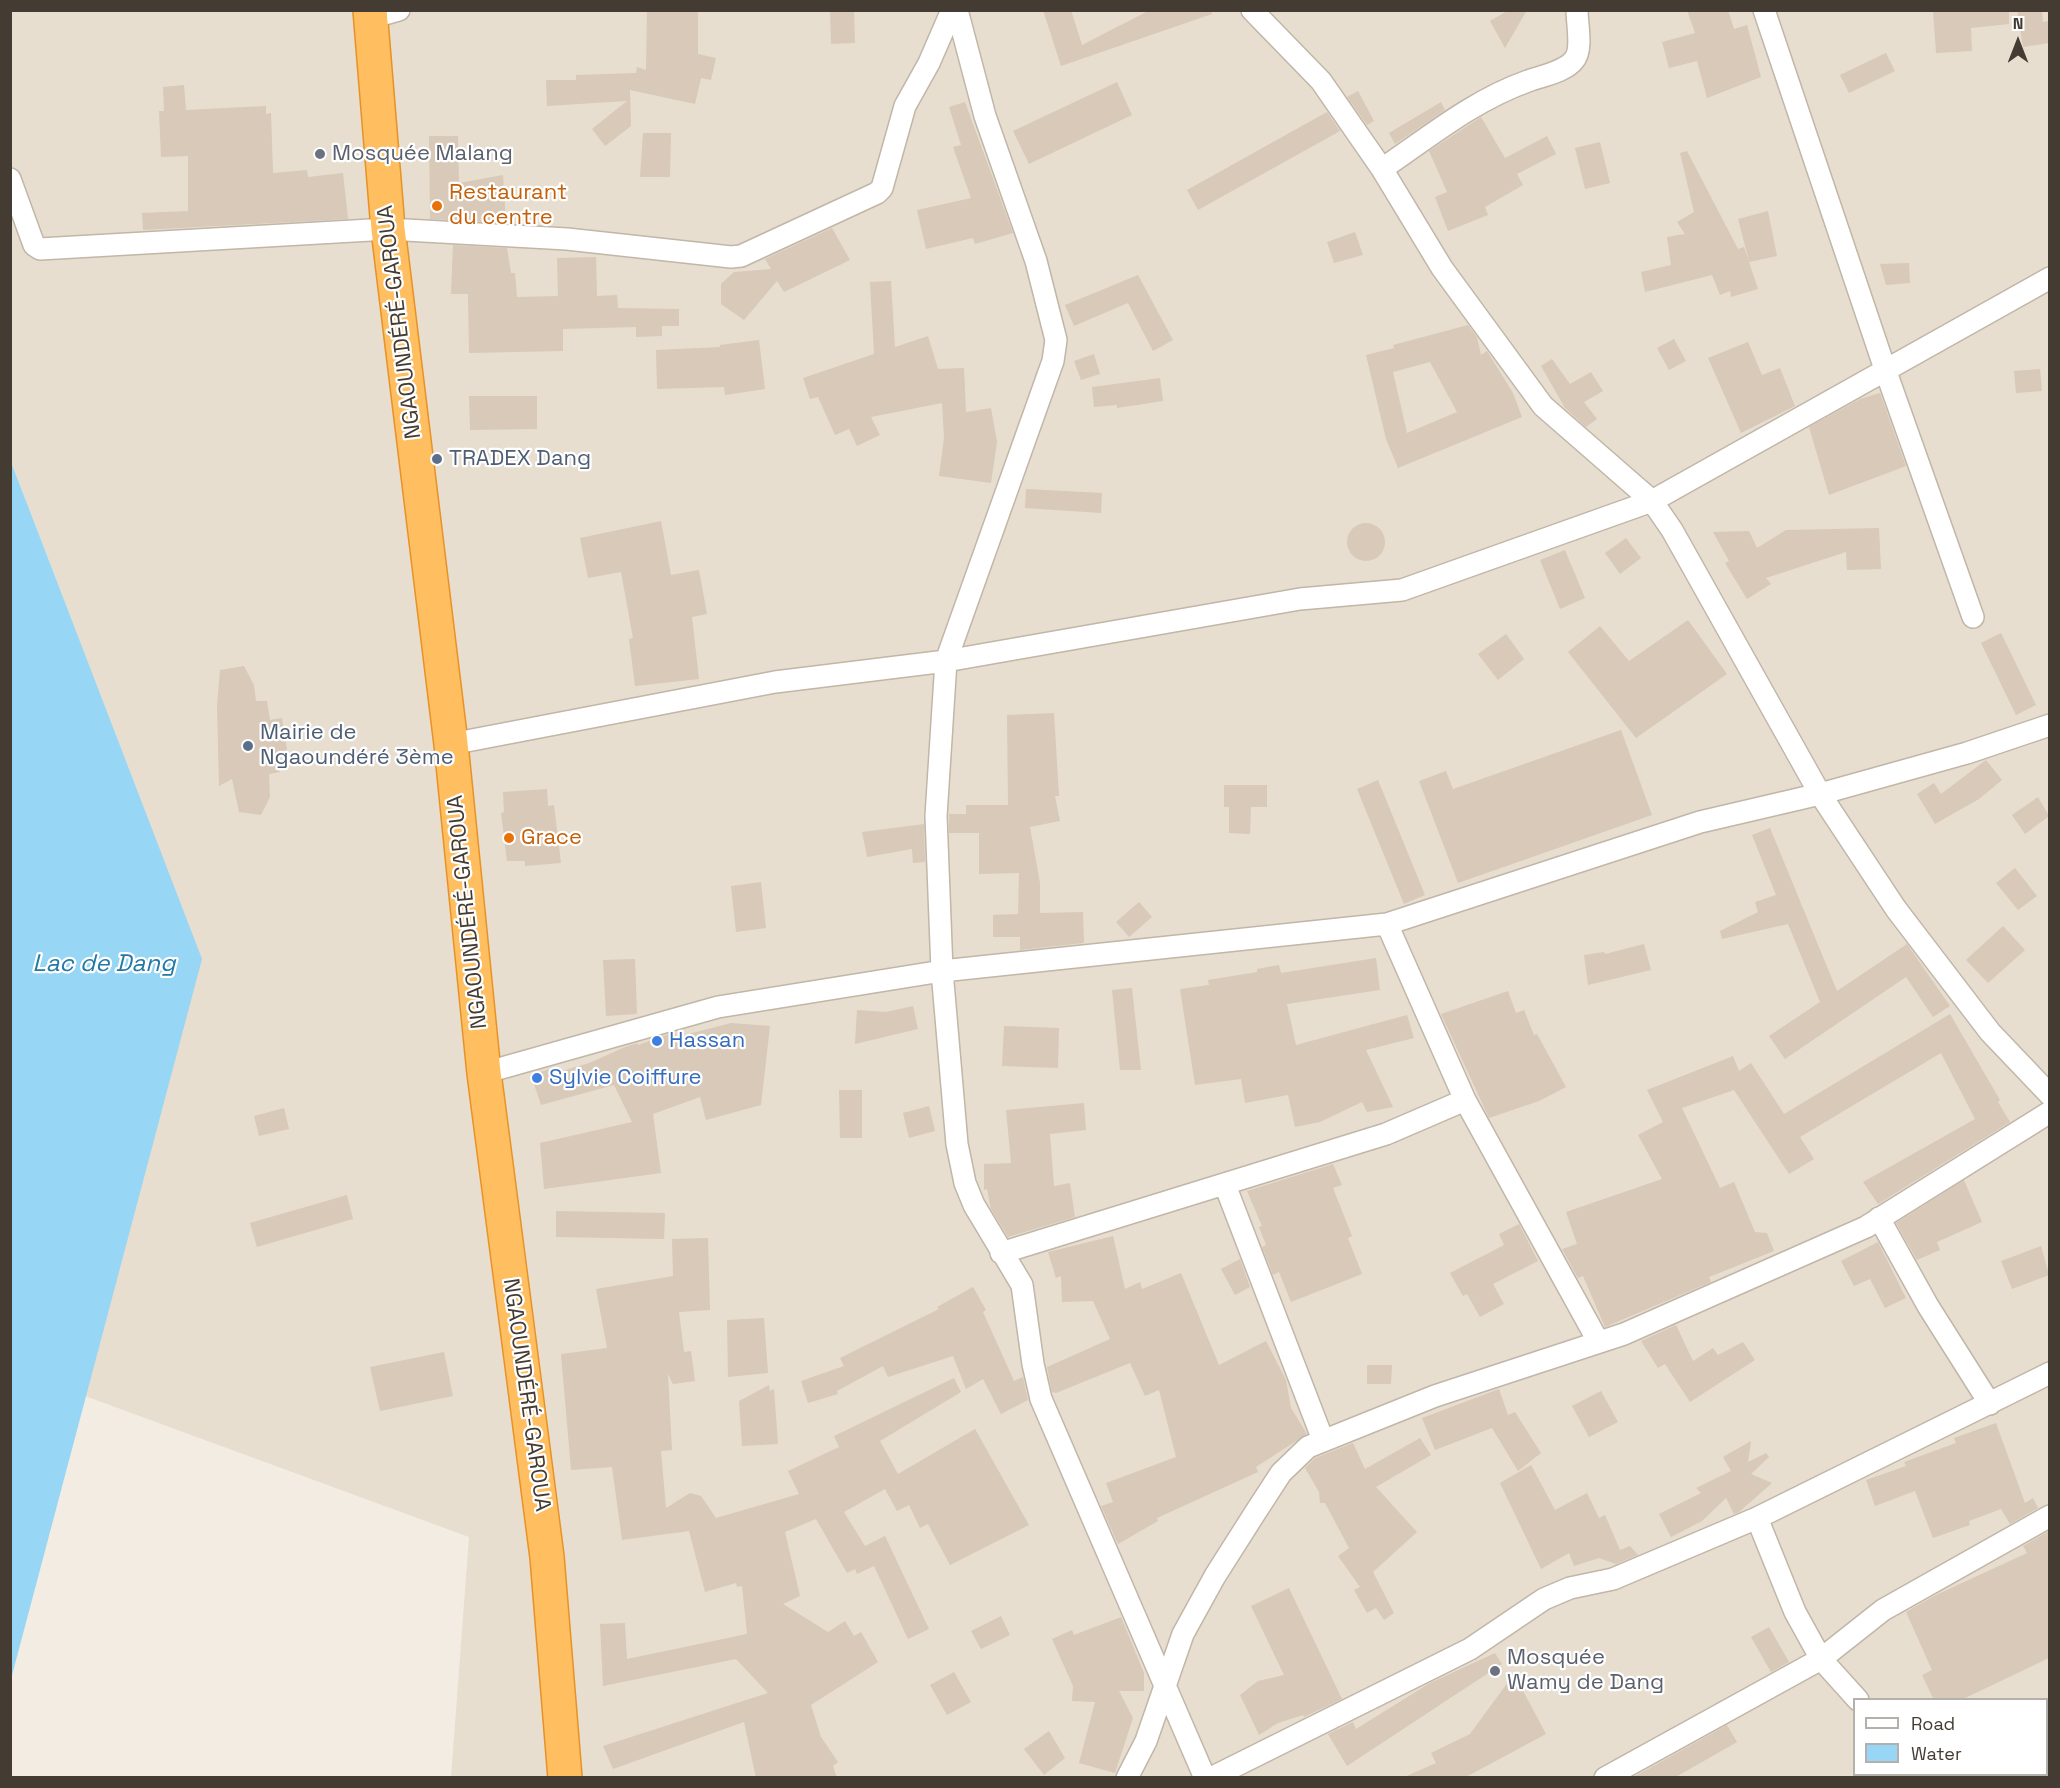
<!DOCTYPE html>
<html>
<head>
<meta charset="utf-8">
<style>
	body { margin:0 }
	#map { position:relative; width:2060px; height:1788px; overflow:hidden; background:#f2ece2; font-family:"Space Grotesk",sans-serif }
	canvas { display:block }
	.frame { position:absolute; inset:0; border:12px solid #443c32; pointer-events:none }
	.legend { position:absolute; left:1853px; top:1698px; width:195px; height:78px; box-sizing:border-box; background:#fff; border:2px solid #b4b1ad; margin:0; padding:8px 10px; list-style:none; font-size:18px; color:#443c32 }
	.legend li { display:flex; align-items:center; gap:12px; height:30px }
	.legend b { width:30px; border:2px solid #b4b1ad }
	.north { position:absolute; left:1988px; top:12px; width:60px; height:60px; -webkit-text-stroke:4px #fff; paint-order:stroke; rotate:0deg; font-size:16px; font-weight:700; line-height:24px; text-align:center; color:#443c32 }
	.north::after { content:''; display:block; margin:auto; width:21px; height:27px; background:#443c32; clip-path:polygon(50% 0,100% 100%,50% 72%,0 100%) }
</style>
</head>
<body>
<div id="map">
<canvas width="2060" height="1788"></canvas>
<div class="frame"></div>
<ul class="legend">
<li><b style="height:8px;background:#fff"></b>Road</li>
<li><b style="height:16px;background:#98d6f5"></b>Water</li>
</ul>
<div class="north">N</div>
</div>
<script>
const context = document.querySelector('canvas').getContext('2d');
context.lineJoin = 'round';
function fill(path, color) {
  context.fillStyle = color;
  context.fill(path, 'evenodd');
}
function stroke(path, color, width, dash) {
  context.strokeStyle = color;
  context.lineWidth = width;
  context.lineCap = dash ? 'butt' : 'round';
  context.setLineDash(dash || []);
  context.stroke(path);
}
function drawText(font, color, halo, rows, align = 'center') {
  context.font = font + ' "Space Grotesk",sans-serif';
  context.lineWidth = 4.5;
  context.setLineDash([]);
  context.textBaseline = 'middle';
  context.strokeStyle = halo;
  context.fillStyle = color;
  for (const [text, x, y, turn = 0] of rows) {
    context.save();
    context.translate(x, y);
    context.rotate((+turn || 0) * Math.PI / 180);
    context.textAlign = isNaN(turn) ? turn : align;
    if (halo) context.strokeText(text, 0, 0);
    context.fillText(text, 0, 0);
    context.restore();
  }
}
const residential = new Path2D(`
	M 11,11 L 2049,11 L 2049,1777 L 451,1777 L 469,1537 L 85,1396 L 201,959 L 11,462 ZM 1854,1700 L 2046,1700 L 2046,1774 L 1854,1774 Z`);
const water = new Path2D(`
	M 11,462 L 202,959 L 11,1679 Z`);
const building = new Path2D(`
	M 647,10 L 698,10 L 698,54 L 716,58 L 711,80 L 701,78 L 695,104 L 630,90 L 631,126 L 605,146 L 592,129 L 627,101 L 547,106 L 546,80 L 576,80 L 576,75 L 636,73 L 637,67 L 646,70 Z
	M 830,10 L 854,10 L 855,43 L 831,44 Z
	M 1043,10 L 1071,10 L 1082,45 L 1150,10 L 1211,10 L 1212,14 L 1061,66 Z
	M 1509,10 L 1527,10 L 1505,48 L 1490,21 Z
	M 1687,10 L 1728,10 L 1734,29 L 1747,25 L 1761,77 L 1707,98 L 1697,61 L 1669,68 L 1662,42 L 1695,33 Z
	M 1933,10 L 2009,10 L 2009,24 L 1971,28 L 1972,51 L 1936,53 Z
	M 2017,10 L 2042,10 L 2043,22 L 2049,21 L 2049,43 L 2023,47 Z
	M 1886,53 L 1895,71 L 1849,93 L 1840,75 Z
	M 1117,82 L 1132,115 L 1029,164 L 1013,131 Z
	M 184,85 L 186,110 L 266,106 L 266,114 L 271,113 L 273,173 L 307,170 L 308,177 L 343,173 L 348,219 L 143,230 L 142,213 L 188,211 L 188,156 L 161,157 L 159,111 L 164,111 L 163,87 Z
	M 1358,91 L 1374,121 L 1367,125 L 1347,97 Z
	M 965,102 L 1013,233 L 975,244 L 973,238 L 926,249 L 917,210 L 971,198 L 953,147 L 961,145 L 949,107 Z
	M 1441,102 L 1445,110 L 1395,144 L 1389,133 Z
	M 1327,112 L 1340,131 L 1198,210 L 1187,190 Z
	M 1481,117 L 1505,158 L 1547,136 L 1556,154 L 1517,174 L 1523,185 L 1485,207 L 1488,215 L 1448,231 L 1435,197 L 1447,192 L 1429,151 Z
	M 643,133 L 671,133 L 670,177 L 640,177 Z
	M 429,136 L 458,136 L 459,183 L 503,175 L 506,223 L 430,219 Z
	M 1600,142 L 1610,183 L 1585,189 L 1575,148 Z
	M 1687,151 L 1738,249 L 1744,247 L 1749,261 L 1738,219 L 1768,211 L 1777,256 L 1749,262 L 1758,289 L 1731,297 L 1730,291 L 1720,295 L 1712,275 L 1645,292 L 1641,272 L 1671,265 L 1667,237 L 1685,234 L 1677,222 L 1694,212 L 1680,153 Z
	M 832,228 L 850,260 L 784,292 L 777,281 L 744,320 L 721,304 L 721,284 L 734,272 L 771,269 L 765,259 Z
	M 1355,232 L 1363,255 L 1334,263 L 1327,242 Z
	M 453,245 L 507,248 L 511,273 L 515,273 L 517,297 L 558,296 L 557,258 L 596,257 L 597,296 L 617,295 L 618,308 L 679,309 L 679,326 L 662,326 L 662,336 L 636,337 L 636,327 L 563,329 L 563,351 L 469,353 L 468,294 L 451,294 Z
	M 1909,263 L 1910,283 L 1886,285 L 1880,264 Z
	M 1138,275 L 1173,340 L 1153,351 L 1128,303 L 1074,326 L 1065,305 Z
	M 891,281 L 895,347 L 928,336 L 938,369 L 964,368 L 966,412 L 991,408 L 997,442 L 991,483 L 939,476 L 944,438 L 942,403 L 871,417 L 880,435 L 857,446 L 849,429 L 835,435 L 818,397 L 810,399 L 803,378 L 874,354 L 870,282 Z
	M 1468,325 L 1477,337 L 1481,355 L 1487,351 L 1513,393 L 1522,417 L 1398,468 L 1386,439 L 1366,355 L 1394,348 L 1393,345 ZM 1430,362 L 1457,412 L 1407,433 L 1393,372 Z
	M 1674,339 L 1686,361 L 1669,370 L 1657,348 Z
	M 759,340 L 765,389 L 725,395 L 724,387 L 657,389 L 656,350 L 720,347 L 720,345 Z
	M 1748,342 L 1762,375 L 1780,368 L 1795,406 L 1741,433 L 1708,358 Z
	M 1094,354 L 1100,374 L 1081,380 L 1074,361 Z
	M 1552,359 L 1570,384 L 1591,372 L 1603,391 L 1584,402 L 1597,419 L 1586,427 L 1565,408 L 1541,366 Z
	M 2040,369 L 2042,391 L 2016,393 L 2014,371 Z
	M 1160,378 L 1163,401 L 1117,408 L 1117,405 L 1094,407 L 1092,387 Z
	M 1880,393 L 1906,466 L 1829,495 L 1809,427 L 1860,399 Z
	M 469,396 L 537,396 L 537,429 L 470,430 Z
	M 1026,489 L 1102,493 L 1101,513 L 1025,508 Z
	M 661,521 L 671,575 L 699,570 L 707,614 L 692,617 L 699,679 L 635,686 L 629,639 L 633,638 L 621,572 L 588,578 L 580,538 Z
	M1347 542a19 19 0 1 1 38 0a19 19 0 1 1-38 0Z
	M 1879,528 L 1881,569 L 1847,570 L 1846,552 L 1766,578 L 1771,584 L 1747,599 L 1725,563 L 1729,561 L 1713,532 L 1749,531 L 1757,548 L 1786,530 Z
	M 1626,538 L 1641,558 L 1620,574 L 1605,553 Z
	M 1565,550 L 1585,598 L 1560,609 L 1540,560 Z
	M 1688,620 L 1727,674 L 1636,738 L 1568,652 L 1600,626 L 1629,661 Z
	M 2001,633 L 2036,705 L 2016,715 L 1981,643 Z
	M 1506,634 L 1524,659 L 1498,680 L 1478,654 Z
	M 244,666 L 254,685 L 256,701 L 267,701 L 270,720 L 282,718 L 287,750 L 273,758 L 280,772 L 269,774 L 270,797 L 261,815 L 239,812 L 232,779 L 219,786 L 217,706 L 220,670 Z
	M 1054,713 L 1059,796 L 1055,796 L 1060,821 L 1030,827 L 1040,883 L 1040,913 L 1083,912 L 1084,943 L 1020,950 L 1020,937 L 993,937 L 993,915 L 1018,914 L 1019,873 L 979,874 L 979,833 L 949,833 L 949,814 L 966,814 L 966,805 L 1008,805 L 1007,715 Z
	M 1621,730 L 1652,815 L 1458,883 L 1419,781 L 1446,771 L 1453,789 Z
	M 1986,760 L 2002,780 L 1979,799 L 1935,824 L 1917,794 L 1934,783 L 1941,794 Z
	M 1378,780 L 1425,895 L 1404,904 L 1357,789 Z
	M 1224,785 L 1267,785 L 1267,807 L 1251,807 L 1250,834 L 1229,833 L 1229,807 L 1224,807 Z
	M 547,789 L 548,806 L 554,805 L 561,863 L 525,866 L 525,861 L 507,861 L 501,813 L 504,812 L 503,792 Z
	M 2038,797 L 2049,816 L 2025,834 L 2012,815 Z
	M 924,824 L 925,862 L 913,863 L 912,849 L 867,857 L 862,832 Z
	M 1770,828 L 1837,991 L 1907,944 L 1950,1006 L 1933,1017 L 1906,977 L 1785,1059 L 1769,1036 L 1820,1002 L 1788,924 L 1722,939 L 1720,931 L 1758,912 L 1755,902 L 1776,895 L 1752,835 Z
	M 2015,868 L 2037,896 L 2018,910 L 1996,883 Z
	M 761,882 L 766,928 L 736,932 L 731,886 Z
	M 1139,902 L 1152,917 L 1129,937 L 1116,922 Z
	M 2003,926 L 2025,950 L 1988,983 L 1966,960 Z
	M 1644,944 L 1651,970 L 1588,985 L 1584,955 L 1604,952 L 1605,954 Z
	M 1376,958 L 1380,990 L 1287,1004 L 1296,1045 L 1407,1015 L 1414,1038 L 1366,1050 L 1393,1107 L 1367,1112 L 1362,1102 L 1320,1122 L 1295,1127 L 1288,1095 L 1245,1103 L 1241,1079 L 1195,1085 L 1180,989 L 1209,985 L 1208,980 L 1257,972 L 1257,969 L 1279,965 L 1281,973 Z
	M 635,959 L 637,1014 L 606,1016 L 603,960 Z
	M 1132,988 L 1141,1070 L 1120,1070 L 1112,990 Z
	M 1508,991 L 1516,1013 L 1524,1010 L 1534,1035 L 1537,1034 L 1566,1087 L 1539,1101 L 1489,1118 L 1441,1014 Z
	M 913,1006 L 918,1029 L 855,1044 L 857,1010 L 886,1012 Z
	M 1950,1014 L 2000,1100 L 1998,1102 L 2010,1122 L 1878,1204 L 1863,1182 L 1975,1119 L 1941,1053 L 1800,1137 L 1814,1159 L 1789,1174 L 1734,1090 L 1682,1108 L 1720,1188 L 1734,1182 L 1755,1232 L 1767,1233 L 1774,1251 L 1709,1277 L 1711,1282 L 1605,1327 L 1583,1276 L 1578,1278 L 1562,1249 L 1577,1244 L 1566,1212 L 1662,1179 L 1638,1135 L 1663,1122 L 1647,1090 L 1733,1056 L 1739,1071 L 1751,1063 L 1784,1114 Z
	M 731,1023 L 770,1026 L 761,1105 L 706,1120 L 700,1097 L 653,1114 L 661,1173 L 544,1189 L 540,1143 L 632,1122 L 614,1085 L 541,1105 L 531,1075 L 550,1069 L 552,1074 L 589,1063 L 625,1047 L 638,1043 L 638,1045 L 675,1032 L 677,1037 Z
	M 1004,1026 L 1059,1028 L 1058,1068 L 1002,1066 Z
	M 839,1090 L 862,1090 L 862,1138 L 840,1138 Z
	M 1084,1103 L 1086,1130 L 1050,1134 L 1054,1186 L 1070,1183 L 1075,1217 L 1008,1237 L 991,1209 L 987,1189 L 984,1190 L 984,1164 L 1011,1163 L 1006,1110 Z
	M 929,1106 L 935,1131 L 909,1138 L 903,1113 Z
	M 284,1108 L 289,1129 L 259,1136 L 254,1116 Z
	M 1333,1164 L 1342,1185 L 1333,1188 L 1352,1236 L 1348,1238 L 1362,1274 L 1291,1302 L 1279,1272 L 1273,1275 L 1262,1247 L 1266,1245 L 1259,1227 L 1262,1226 L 1247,1191 Z
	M 1964,1180 L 1982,1222 L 1937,1242 L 1940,1250 L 1917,1260 L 1896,1223 Z
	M 347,1195 L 353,1219 L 257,1247 L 250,1223 Z
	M 556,1211 L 665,1213 L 664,1239 L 556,1237 Z
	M 1519,1224 L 1538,1261 L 1493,1284 L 1504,1304 L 1480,1317 L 1467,1294 L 1463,1296 L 1450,1273 L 1504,1245 L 1499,1234 Z
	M 1113,1236 L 1125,1289 L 1140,1282 L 1142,1289 L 1181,1273 L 1219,1365 L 1266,1341 L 1286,1380 L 1291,1408 L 1307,1434 L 1256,1467 L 1258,1472 L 1157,1518 L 1158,1521 L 1118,1544 L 1101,1506 L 1113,1502 L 1106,1483 L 1176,1457 L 1159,1390 L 1145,1396 L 1130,1363 L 1056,1393 L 1052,1392 L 1047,1367 L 1110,1339 L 1093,1301 L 1062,1302 L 1061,1276 L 1056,1278 L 1048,1252 Z
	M 708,1238 L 710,1310 L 679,1312 L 684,1352 L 691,1351 L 695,1381 L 673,1384 L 668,1374 L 672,1450 L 661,1451 L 666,1508 L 690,1493 L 701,1496 L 716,1518 L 799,1494 L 788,1471 L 839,1447 L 834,1436 L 954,1378 L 961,1392 L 880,1441 L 898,1474 L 975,1429 L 1029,1525 L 950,1565 L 928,1524 L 920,1528 L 909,1505 L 897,1511 L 885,1489 L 844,1512 L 865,1546 L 885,1536 L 929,1629 L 908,1639 L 874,1566 L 857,1574 L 855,1569 L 847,1573 L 816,1519 L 785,1532 L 800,1596 L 783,1604 L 828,1632 L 845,1621 L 854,1636 L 861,1632 L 878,1662 L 811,1705 L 821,1737 L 838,1762 L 833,1766 L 837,1778 L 756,1778 L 744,1722 L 613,1769 L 603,1746 L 768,1693 L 736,1659 L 603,1686 L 600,1624 L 625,1623 L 627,1659 L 747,1634 L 742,1586 L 737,1587 L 736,1583 L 705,1592 L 689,1531 L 622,1540 L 612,1467 L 571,1470 L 561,1354 L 607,1348 L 596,1289 L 673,1276 L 672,1239 Z
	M 1878,1242 L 1906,1298 L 1885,1308 L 1870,1279 L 1854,1286 L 1841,1261 Z
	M 2041,1246 L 2049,1275 L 2012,1289 L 2001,1261 Z
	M 1240,1259 L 1250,1287 L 1235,1295 L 1221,1269 Z
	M 973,1287 L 986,1310 L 983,1312 L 1014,1381 L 1023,1377 L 1028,1400 L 1001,1414 L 983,1379 L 966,1389 L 953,1356 L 888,1377 L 883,1366 L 837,1391 L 838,1394 L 808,1403 L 801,1381 L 844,1366 L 840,1358 L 939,1309 L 937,1307 Z
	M 764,1318 L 768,1373 L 728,1377 L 727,1320 Z
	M 1676,1325 L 1693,1361 L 1713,1348 L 1718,1355 L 1743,1342 L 1755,1360 L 1690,1402 L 1665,1364 L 1658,1368 L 1641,1341 Z
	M 444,1352 L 453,1396 L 380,1411 L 370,1367 Z
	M 1367,1365 L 1392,1365 L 1391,1384 L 1367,1384 Z
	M 769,1385 L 770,1391 L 774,1389 L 778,1444 L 742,1446 L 739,1401 Z
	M 1499,1389 L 1508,1415 L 1515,1412 L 1541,1453 L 1518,1471 L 1492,1428 L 1435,1450 L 1422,1418 Z
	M 1601,1391 L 1618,1422 L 1589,1437 L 1572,1406 Z
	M 1996,1423 L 2025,1503 L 2033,1498 L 2038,1508 L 2010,1524 L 2001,1509 L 1969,1521 L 1970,1525 L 1933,1538 L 1915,1491 L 1875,1506 L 1866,1480 L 1906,1466 L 1904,1462 L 1956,1443 L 1954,1438 Z
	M 1420,1438 L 1431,1455 L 1376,1487 L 1417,1532 L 1373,1572 L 1394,1613 L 1384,1620 L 1376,1608 L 1367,1613 L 1354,1590 L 1360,1587 L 1338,1556 L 1349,1548 L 1325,1503 L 1320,1503 L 1319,1492 L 1305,1468 L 1315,1458 L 1353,1443 L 1365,1469 Z
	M 1751,1441 L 1748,1462 L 1766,1453 L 1769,1457 L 1751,1474 L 1772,1483 L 1739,1512 L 1734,1514 L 1726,1498 L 1702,1521 L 1671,1537 L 1659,1514 L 1701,1493 L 1696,1488 L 1731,1471 L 1723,1457 Z
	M 1531,1465 L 1555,1510 L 1587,1493 L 1599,1518 L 1605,1515 L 1620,1550 L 1630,1546 L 1638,1555 L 1616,1564 L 1599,1558 L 1574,1566 L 1569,1553 L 1541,1569 L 1500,1483 Z
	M 2049,1531 L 2049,1658 L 1961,1700 L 1934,1700 L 1922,1675 L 1932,1670 L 1906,1612 L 1936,1595 L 2027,1553 L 2023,1546 Z
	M 1289,1588 L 1342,1699 L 1304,1717 L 1303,1715 L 1278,1723 L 1259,1735 L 1240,1695 L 1258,1681 L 1284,1675 L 1251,1606 Z
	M 1001,1616 L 1010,1635 L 981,1649 L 971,1631 Z
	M 1121,1617 L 1144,1673 L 1144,1691 L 1119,1691 L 1133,1718 L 1115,1773 L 1079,1763 L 1095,1702 L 1072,1701 L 1073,1686 L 1052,1639 L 1072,1630 L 1074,1635 Z
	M 1769,1627 L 1789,1662 L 1771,1672 L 1751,1637 Z
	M 1495,1653 L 1502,1664 L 1347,1766 L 1328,1734 L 1353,1722 L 1356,1729 L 1430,1683 Z
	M 954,1672 L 971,1702 L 947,1715 L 930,1685 Z
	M 1514,1674 L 1546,1734 L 1464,1778 L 1402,1778 L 1436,1763 L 1431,1753 L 1470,1734 Z
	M 1727,1725 L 1737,1742 L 1674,1778 L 1632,1778 Z
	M 1049,1731 L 1065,1758 L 1044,1775 L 1024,1749 Z`);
const street = new Path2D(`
	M 957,10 L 985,116 L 1036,261 L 1056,340 L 1053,361 L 946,661 L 936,816 L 942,971 L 957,1144 L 965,1183 L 974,1205 L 1022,1285 L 1033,1364 L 1041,1399 L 1205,1778
	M 1252,10 L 1321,81 L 1382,169 L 1442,268 L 1543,406 L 1652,501 L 1672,530 L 1820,794 L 1896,909 L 1990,1032 L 2050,1095
	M 1764,10 L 1885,369 L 1973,617
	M 371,18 L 399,10
	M 1382,169 C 1429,137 1474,100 1528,81 C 1541,76 1565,72 1574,60 C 1583,50 1577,24 1577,10
	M 10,179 L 34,245 L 40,249 L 388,229 L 567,239 L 731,257 L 741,256 L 877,193 L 882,188 L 905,106 L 929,63 L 952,10
	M 451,744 L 775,682 L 946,661 L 1300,599 L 1402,590 L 1652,501 L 2050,278
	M 1387,924 L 1465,1100 L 1598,1341
	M 484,1073 L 718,1007 L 942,971 L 1387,924 L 1700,822 L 1820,794 L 1967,753 L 2050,725
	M 1225,1185 L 1323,1440
	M 1879,1218 L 1928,1306 L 1990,1404
	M 1001,1253 L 1386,1134 L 1465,1100
	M 1757,1518 L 1795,1612 L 1821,1659 L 1858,1700
	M 1906,1774 L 1907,1778
	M 1127,1778 L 1146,1741 L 1183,1634 L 1215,1576 L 1255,1513 L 1281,1473 L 1308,1447 L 1435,1396 L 1624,1334 L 1866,1227 L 2050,1112
	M 1211,1778 L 1470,1649 L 1544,1599 L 1570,1588 L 1613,1579 L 1757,1518 L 2050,1373
	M 1605,1778 L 1821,1659 L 1883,1610 L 2050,1516`);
const highway = new Path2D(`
	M 370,10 L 388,229 L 451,744 L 484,1073 L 547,1557 L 565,1778`);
const markers = [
	[320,154,6,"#6b7280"],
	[437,206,6,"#e8710a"],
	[437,459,6,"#5c6f8a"],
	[248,746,6,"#5c6f8a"],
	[509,838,6,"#e8710a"],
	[657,1041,6,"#3f7fe0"],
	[537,1078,6,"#3f7fe0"],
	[1495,1671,6,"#6b7280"]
];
const worshipNames = [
	["Mosquée Malang",332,154],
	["Mosquée",1507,1658],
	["Wamy de Dang",1507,1683]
];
const foodNames = [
	["Restaurant",449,193],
	["du centre",449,218],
	["Grace",521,838]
];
const streetNames = [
	["NGAOUNDÉRÉ-GAROUA",400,322,-97],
	["NGAOUNDÉRÉ-GAROUA",468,912,-96],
	["NGAOUNDÉRÉ-GAROUA",526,1395,82]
];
const serviceNames = [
	["TRADEX Dang",449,459],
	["Mairie de",260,733],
	["Ngaoundéré 3ème",260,758]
];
const shopNames = [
	["Hassan",669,1041],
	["Sylvie Coiffure",549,1078]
];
const waterNames = [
	["Lac de Dang",104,964]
];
fill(residential, '#e7decf');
fill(water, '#98d6f5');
fill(building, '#d8c9b9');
stroke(street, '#c1b6a7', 24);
stroke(highway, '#e89226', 36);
stroke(street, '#fff', 21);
stroke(highway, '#ffbe60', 33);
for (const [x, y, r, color] of markers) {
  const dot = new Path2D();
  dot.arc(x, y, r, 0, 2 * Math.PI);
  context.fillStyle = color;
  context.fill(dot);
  stroke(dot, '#fff', 2);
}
drawText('22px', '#5b616d', '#fff', worshipNames, 'left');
drawText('22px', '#c56008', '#fff', foodNames, 'left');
drawText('22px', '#443c32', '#fff', streetNames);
drawText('22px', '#4e5e75', '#fff', serviceNames, 'left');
drawText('22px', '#366cbe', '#fff', shopNames, 'left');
drawText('italic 24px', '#2378a6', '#fff', waterNames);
</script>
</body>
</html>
